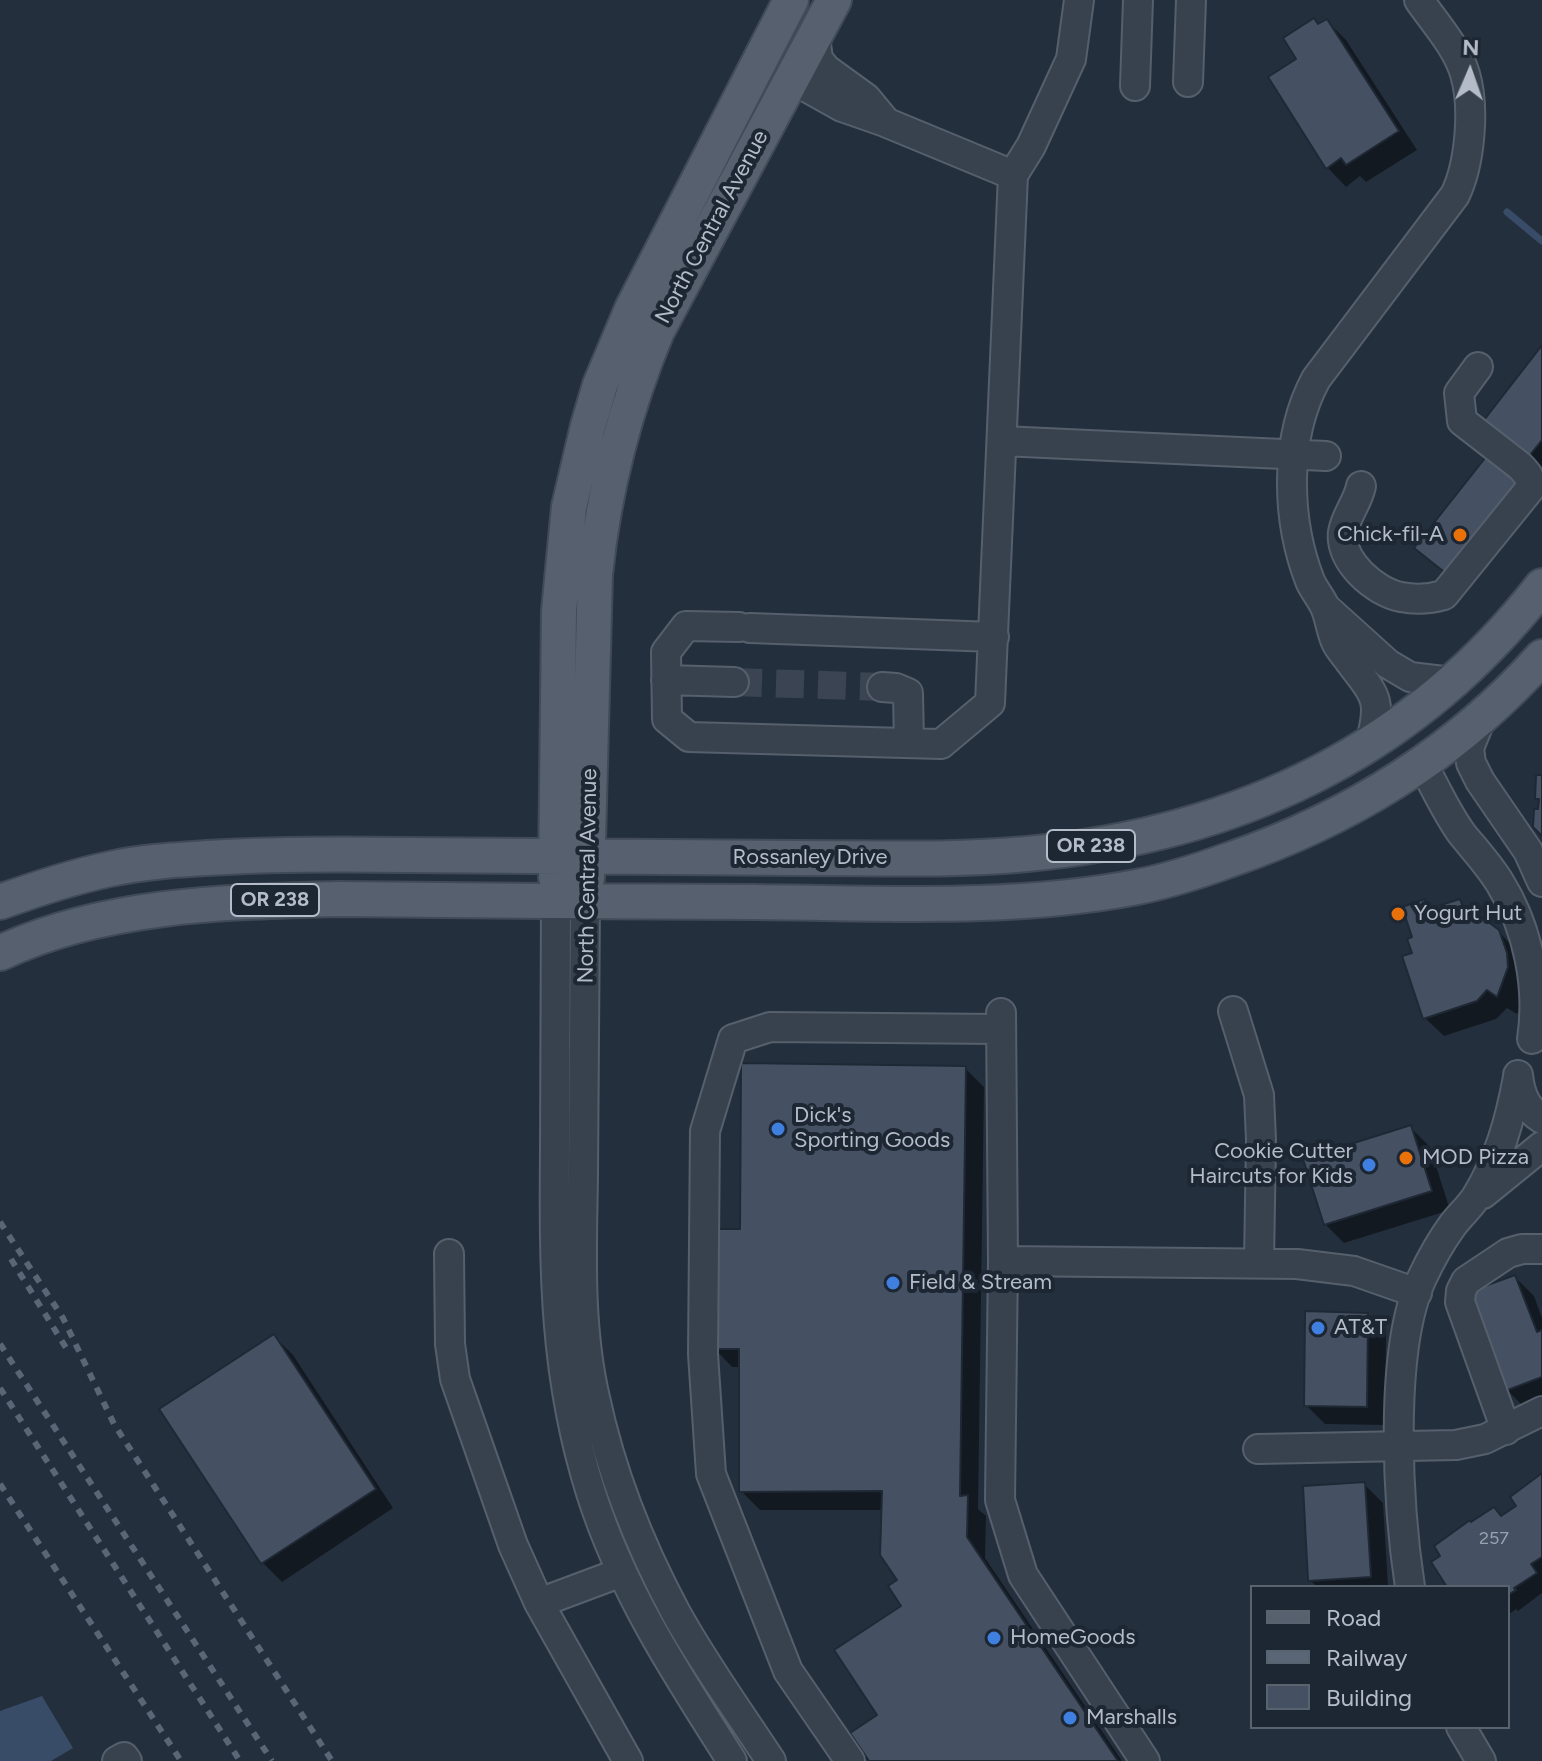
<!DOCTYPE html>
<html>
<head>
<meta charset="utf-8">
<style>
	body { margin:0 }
	#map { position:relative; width:1542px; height:1761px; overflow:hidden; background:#242f3e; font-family:Figtree,sans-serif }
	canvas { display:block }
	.legend { position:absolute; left:1250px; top:1585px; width:260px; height:144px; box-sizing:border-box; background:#1d2633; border:2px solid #59626f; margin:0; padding:10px 14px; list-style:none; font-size:24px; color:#b4bcc9 }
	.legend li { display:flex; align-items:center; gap:16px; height:40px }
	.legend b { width:40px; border:2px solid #59626f }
	.north { position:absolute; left:1430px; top:32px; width:80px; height:80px; -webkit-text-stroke:6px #1d2633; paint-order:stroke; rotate:2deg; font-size:22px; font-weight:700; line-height:32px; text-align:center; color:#b4bcc9 }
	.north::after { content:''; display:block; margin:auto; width:28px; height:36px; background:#b4bcc9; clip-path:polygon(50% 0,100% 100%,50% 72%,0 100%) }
</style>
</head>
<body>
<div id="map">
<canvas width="1542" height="1761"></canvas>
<ul class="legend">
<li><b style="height:10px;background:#56606e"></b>Road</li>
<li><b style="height:10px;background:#5a6575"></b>Railway</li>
<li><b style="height:22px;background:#455162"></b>Building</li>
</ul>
<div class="north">N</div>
</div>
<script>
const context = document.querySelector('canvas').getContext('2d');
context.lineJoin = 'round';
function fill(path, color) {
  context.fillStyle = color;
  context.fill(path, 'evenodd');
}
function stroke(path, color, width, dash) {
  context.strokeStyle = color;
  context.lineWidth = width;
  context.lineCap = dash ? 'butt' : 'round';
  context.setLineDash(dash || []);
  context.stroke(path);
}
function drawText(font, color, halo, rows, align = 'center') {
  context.font = font + ' Figtree,sans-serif';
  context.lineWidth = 8;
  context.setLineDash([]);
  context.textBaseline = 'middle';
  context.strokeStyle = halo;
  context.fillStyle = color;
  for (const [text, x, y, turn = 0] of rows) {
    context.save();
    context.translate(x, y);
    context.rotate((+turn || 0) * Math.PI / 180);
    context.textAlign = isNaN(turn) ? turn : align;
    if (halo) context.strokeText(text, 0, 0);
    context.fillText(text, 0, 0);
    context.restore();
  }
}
const water = new Path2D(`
	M 42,1696 L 73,1748 L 51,1761 L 0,1761 L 0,1711 Z`);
const shadow = new Path2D(`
	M 1327,21 L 1346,40 L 1417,150 L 1366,182 L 1360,176 L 1346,187 L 1328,168 L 1270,78 L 1299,59 L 1319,26 Z
	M 1542,348 L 1542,466 L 1487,420 Z
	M 1424,901 L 1433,910 L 1459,901 L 1474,916 L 1498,931 L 1517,951 L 1521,1006 L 1517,1014 L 1507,1008 L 1496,1019 L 1444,1036 L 1425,1018 L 1414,939 Z
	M 965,1068 L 984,1087 L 978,1509 L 986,1516 L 985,1558 L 1122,1761 L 871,1761 L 904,1606 L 883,1510 L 760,1510 L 741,1491 L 741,1367 L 732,1367 L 714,1348 L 742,1231 Z
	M 1411,1128 L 1430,1147 L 1450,1210 L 1344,1243 L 1325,1224 Z
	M 1515,1277 L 1534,1296 L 1542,1318 L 1542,1403 L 1526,1409 L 1507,1390 Z
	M 1367,1314 L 1386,1334 L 1385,1425 L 1325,1424 L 1306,1405 Z
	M 274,1336 L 293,1355 L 393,1508 L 282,1582 L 263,1563 Z
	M 1542,1475 L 1542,1593 L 1518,1611 L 1516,1609 L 1508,1615 L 1508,1587 L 1450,1587 L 1502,1518 L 1519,1507 Z
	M 1364,1484 L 1383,1503 L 1388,1587 L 1317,1587 L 1310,1580 Z`);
const stream = new Path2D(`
	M 1507,212 L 1542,241`);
const building = new Path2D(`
	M 1314,18 L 1318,24 L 1327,19 L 1399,131 L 1346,165 L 1341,158 L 1326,169 L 1268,77 L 1296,59 L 1283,38 Z
	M 1542,345 L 1542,440 L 1530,455 L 1484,420 Z
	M 1489,453 L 1523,479 L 1448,575 L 1414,548 Z
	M 1536,775 L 1542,775 L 1542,836 L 1533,827 L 1534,809 L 1538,809 L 1539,799 L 1535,799 Z
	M 1425,899 L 1428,909 L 1460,899 L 1464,910 L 1479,915 L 1499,930 L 1507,953 L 1508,967 L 1497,997 L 1487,990 L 1477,1001 L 1423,1019 L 1402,956 L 1412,953 L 1407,939 L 1412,937 L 1402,907 Z
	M 741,1063 L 966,1066 L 960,1496 L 968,1495 L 967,1537 L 1118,1761 L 869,1761 L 850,1733 L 877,1715 L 834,1650 L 901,1606 L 888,1586 L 897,1580 L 880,1555 L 882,1491 L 739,1492 L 739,1349 L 711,1349 L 711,1229 L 740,1229 Z
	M 1411,1125 L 1432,1191 L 1324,1225 L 1303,1159 Z
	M 1515,1275 L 1537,1332 L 1542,1330 L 1542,1377 L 1505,1391 L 1468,1292 Z
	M 1305,1311 L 1368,1313 L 1367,1407 L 1304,1406 Z
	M 274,1334 L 376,1489 L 261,1564 L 159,1409 Z
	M 1542,1473 L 1542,1557 L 1531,1564 L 1537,1573 L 1514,1588 L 1516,1590 L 1508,1595 L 1508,1587 L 1447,1587 L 1431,1562 L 1440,1556 L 1434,1546 L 1470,1520 L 1471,1522 L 1494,1507 L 1501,1516 L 1516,1506 L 1510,1497 Z
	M 1365,1482 L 1371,1577 L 1308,1581 L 1303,1486 Z`);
const minorTunnel = new Path2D(`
	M 734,682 L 882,687`);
const minor = new Path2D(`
	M 815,37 L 818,59 L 826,69 L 866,98 L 885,121
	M 792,79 L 842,107 L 885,122 L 1013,175 L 1031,146 L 1071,59 L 1079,0
	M 1188,82 L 1191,0
	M 1135,86 L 1138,0
	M 1002,441 L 1326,456
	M 1361,486 C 1358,502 1346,515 1343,532 C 1339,561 1375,592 1401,597 C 1416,600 1430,599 1444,595 L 1529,490 C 1532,479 1528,474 1520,466 L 1462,421 L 1459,393 L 1478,367
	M 1326,608 L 1388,664 L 1410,677 L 1452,682
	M 739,627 L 686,626 L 666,652 L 667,719 L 689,737 L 941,744 L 990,703 L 1013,175
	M 750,628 L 994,637
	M 666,680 L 734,682
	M 882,687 L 896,688 L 908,693 L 909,743
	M 1480,721 L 1469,748 L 1471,763 L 1480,781 L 1528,851 L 1542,882
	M 1370,744 C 1382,701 1377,697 1350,662 C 1346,656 1339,649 1336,642 C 1331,631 1330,618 1325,607 C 1321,598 1314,590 1310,581 C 1286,519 1284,438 1316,379 L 1455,195 C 1470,164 1475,108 1465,74 C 1457,47 1435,23 1419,0
	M 1422,763 C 1435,787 1446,812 1462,834 C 1475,850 1489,865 1500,883 C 1528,928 1540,987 1532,1039
	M 556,901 C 556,984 555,1067 555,1150 C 554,1271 554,1376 591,1493 C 622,1591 677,1675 732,1761
	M 585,901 C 584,992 584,1083 583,1174 C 582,1248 578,1325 595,1398 C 611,1473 640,1546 676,1613 C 704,1664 739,1712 771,1761
	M 1233,1011 L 1259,1095 L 1261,1140 L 1259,1263
	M 1001,1013 L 1003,1261
	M 1518,1075 C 1520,1094 1526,1109 1542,1119
	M 1483,1194 L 1542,1146
	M 449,1254 L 450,1344 L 455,1379 L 513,1545 L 539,1603 L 628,1761
	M 1506,1430 L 1460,1302 L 1461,1291 L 1466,1281 L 1508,1253 L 1522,1249 L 1542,1249
	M 1258,1449 L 1456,1445 L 1485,1439 L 1542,1411
	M 1410,1587 C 1398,1508 1388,1351 1422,1278 C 1430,1261 1441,1241 1452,1226 C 1459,1216 1469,1208 1476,1197 C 1499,1160 1510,1120 1518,1077
	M 539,1603 L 622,1572
	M 1461,1727 L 1481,1761
	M 117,1761 L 124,1757 L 127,1761
	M 850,1761 L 788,1671 L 711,1474 L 703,1354 L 705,1131 L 733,1039 L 770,1027 L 1000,1029
	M 1145,1761 L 1023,1575 L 1000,1500 L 1003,1261 L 1297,1264 L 1354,1271 L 1417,1293`);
const major = new Path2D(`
	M 556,877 L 559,611 L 569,507 L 588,426 L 600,385 L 632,309 L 791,0
	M 587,878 L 595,574 C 604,489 624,410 657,331 L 834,0
	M 0,902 C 36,889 72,877 110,869 C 141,862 175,860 207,858 C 273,854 338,854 404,855 C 535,856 666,858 798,858 C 874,858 951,861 1027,854 C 1235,835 1412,753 1542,586
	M 0,953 C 104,904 225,902 338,899 C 477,901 615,901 754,902 C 881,903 1012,911 1137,887 C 1168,881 1199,871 1229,860 C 1349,819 1457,752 1542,657`);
const rail = new Path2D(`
	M 0,1222 L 63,1318 L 114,1424 L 332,1761
	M 11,1259 L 68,1351
	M 0,1344 L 272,1761
	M 0,1388 L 240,1761
	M 0,1484 L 181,1761`);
const markers = [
	[1460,535,8,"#e8710a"],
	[1398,914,8,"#e8710a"],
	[778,1129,8,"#3f7fe0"],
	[1406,1158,8,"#e8710a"],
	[1369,1165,8,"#3f7fe0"],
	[893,1283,8,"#3f7fe0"],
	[1318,1328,8,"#3f7fe0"],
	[994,1638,8,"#3f7fe0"],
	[1070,1718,8,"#3f7fe0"]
];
const numberNames = [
	["257",1494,1539]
];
const shields = [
	[1091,846,88],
	[275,900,88]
];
const shieldNames = [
	["OR 238",1091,846],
	["OR 238",275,900]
];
const streetNames = [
	["North Central Avenue",712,227,-62],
	["Rossanley Drive",810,858],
	["North Central Avenue",588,876,-89]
];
const poiNames = [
	["Chick-fil-A",1444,535,"right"],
	["Yogurt Hut",1414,914],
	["Dick's",794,1116],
	["Sporting Goods",794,1141],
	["Cookie Cutter",1353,1152,"right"],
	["Haircuts for Kids",1353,1177,"right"],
	["MOD Pizza",1422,1158],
	["Field & Stream",909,1283],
	["AT&T",1334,1328],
	["HomeGoods",1010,1638],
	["Marshalls",1086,1718]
];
fill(water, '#394c67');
fill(shadow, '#0007');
stroke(stream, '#394c67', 7);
fill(building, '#455162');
stroke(building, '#1f2835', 2);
stroke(minorTunnel, '#3a4453', 28, [28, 14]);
stroke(minor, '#565f6c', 32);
stroke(major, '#414a57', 38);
stroke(minor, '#38414e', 28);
stroke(major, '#56606e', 34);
stroke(rail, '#5a6575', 6, [8, 8]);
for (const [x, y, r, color] of markers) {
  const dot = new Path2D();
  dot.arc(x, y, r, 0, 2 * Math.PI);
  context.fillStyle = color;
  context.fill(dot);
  stroke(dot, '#1d2633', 3);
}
drawText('18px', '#98a1af', null, numberNames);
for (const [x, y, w] of shields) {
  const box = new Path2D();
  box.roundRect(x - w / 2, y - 16, w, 32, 6);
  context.fillStyle = '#1d2633';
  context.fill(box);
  stroke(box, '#b4bcc9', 2);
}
drawText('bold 20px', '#b4bcc9', null, shieldNames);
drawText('22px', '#b4bcc9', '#1d2633', streetNames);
drawText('22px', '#b4bcc9', '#1d2633', poiNames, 'left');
</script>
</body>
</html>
